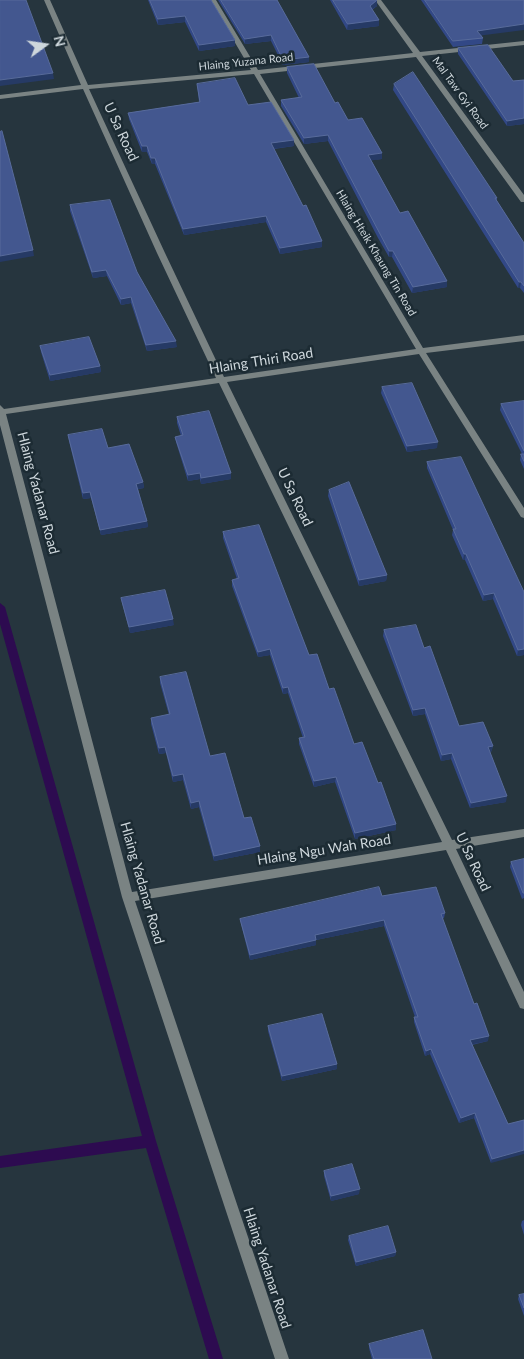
<!DOCTYPE html>
<html>
<head>
<meta charset="utf-8">
<style>
	body { margin:0 }
	#map { position:relative; width:524px; height:1359px; overflow:hidden; background:#26353e; font-family:Lato,sans-serif }
	canvas { display:block }
	.north { position:absolute; left:20px; top:20px; width:50px; height:50px; -webkit-text-stroke:4px #1c2b33; paint-order:stroke; rotate:76deg; font-size:14px; font-weight:700; line-height:20px; text-align:center; color:#ced7dc }
	.north::after { content:''; display:block; margin:auto; width:18px; height:22px; background:#ced7dc; clip-path:polygon(50% 0,100% 100%,50% 72%,0 100%) }
</style>
</head>
<body>
<div id="map">
<canvas width="524" height="1359"></canvas>
<div class="north">N</div>
</div>
<script>
const context = document.querySelector('canvas').getContext('2d');
context.lineJoin = 'round';
function fill(path, color) {
  context.fillStyle = color;
  context.fill(path, 'evenodd');
}
function stroke(path, color, width, dash) {
  context.strokeStyle = color;
  context.lineWidth = width;
  context.lineCap = dash ? 'butt' : 'round';
  context.setLineDash(dash || []);
  context.stroke(path);
}
function drawText(font, color, halo, rows, align = 'center') {
  context.font = font + ' Lato,sans-serif';
  context.lineWidth = 5;
  context.setLineDash([]);
  context.textBaseline = 'middle';
  context.strokeStyle = halo;
  context.fillStyle = color;
  for (const [text, x, y, turn = 0] of rows) {
    context.save();
    context.translate(x, y);
    context.rotate((+turn || 0) * Math.PI / 180);
    context.textAlign = isNaN(turn) ? turn : align;
    if (halo) context.strokeText(text, 0, 0);
    context.fillText(text, 0, 0);
    context.restore();
  }
}
const stream = new Path2D(`
	M 0,603 L 5,607 L 156,1141 L 223,1359 L 209,1359 L 146,1148 L 0,1168 L 0,1156 L 142,1136 L 0,624 Z`);
const minor = new Path2D(`
	M 44,0 L 50,0 L 88,85 L 251,70 L 210,0 L 216,0 L 258,70 L 413,53 L 375,0 L 381,0 L 420,52 L 524,41 L 524,45 L 422,56 L 524,195 L 524,202 L 521,202 L 416,57 L 260,74 L 423,348 L 524,335 L 524,341 L 426,353 L 524,508 L 524,518 L 521,517 L 419,354 L 227,382 L 452,840 L 524,829 L 524,837 L 456,849 L 524,992 L 524,1009 L 520,1008 L 446,850 L 135,901 L 289,1359 L 275,1359 L 122,897 L 0,425 L 0,405 L 4,409 L 216,378 L 157,253 L 83,89 L 0,99 L 0,95 L 81,85 ZM 254,74 L 416,349 L 224,377 L 165,253 L 89,89 ZM 219,383 L 442,842 L 132,892 L 6,414 Z`);
const wall = new Path2D(`
	M 148,0 L 211,0 L 235,40 L 235,46 L 199,51 L 185,22 L 158,25 Z
	M 218,0 L 277,0 L 309,57 L 309,62 L 283,65 L 271,41 L 245,44 Z
	M 330,0 L 377,0 L 377,6 L 372,10 L 379,20 L 379,26 L 347,30 Z
	M 421,0 L 524,0 L 481,36 L 483,38 L 482,44 L 453,47 Z
	M 458,48 L 513,81 L 524,80 L 524,124 L 507,126 L 458,54 Z
	M 287,67 L 335,103 L 348,120 L 382,159 L 371,160 L 400,213 L 447,287 L 412,293 L 392,257 L 389,257 L 378,238 L 328,141 L 304,144 L 281,106 L 281,100 L 299,98 L 287,73 Z
	M 197,84 L 248,105 L 294,146 L 274,149 L 303,206 L 322,241 L 322,247 L 280,254 L 266,222 L 184,235 L 155,164 L 152,164 L 147,152 L 142,152 L 129,119 L 128,113 L 199,102 Z
	M 394,84 L 497,198 L 497,201 L 524,243 L 524,293 L 520,288 L 518,288 L 393,90 Z
	M 70,205 L 137,272 L 177,347 L 147,351 L 131,303 L 121,305 L 107,276 L 93,278 L 70,211 Z
	M 40,346 L 100,366 L 101,372 L 50,381 L 41,352 Z
	M 382,387 L 437,448 L 407,452 L 381,393 Z
	M 524,401 L 524,469 L 520,460 L 521,454 L 522,454 L 500,410 L 501,404 Z
	M 177,417 L 231,473 L 231,479 L 201,484 L 200,479 L 188,481 L 176,442 L 175,437 L 181,436 L 177,423 Z
	M 68,435 L 108,448 L 143,482 L 144,488 L 138,489 L 147,521 L 148,527 L 101,535 L 91,498 L 83,499 L 69,441 Z
	M 427,462 L 524,592 L 524,655 L 517,656 L 493,599 L 483,601 L 465,560 L 463,560 L 452,535 L 453,530 L 427,468 Z
	M 329,490 L 387,575 L 386,581 L 359,586 L 328,496 Z
	M 223,532 L 309,655 L 329,689 L 354,744 L 378,783 L 396,824 L 396,830 L 355,839 L 335,782 L 314,787 L 299,744 L 299,738 L 303,738 L 288,693 L 283,694 L 270,655 L 258,657 L 232,586 L 232,580 L 237,579 L 223,538 Z
	M 121,598 L 174,625 L 130,633 L 122,603 Z
	M 384,630 L 424,648 L 459,726 L 493,746 L 491,752 L 490,752 L 506,802 L 470,808 L 451,759 L 441,761 L 425,714 L 413,716 L 383,636 Z
	M 160,677 L 210,756 L 260,846 L 260,852 L 214,861 L 199,807 L 191,809 L 183,780 L 173,782 L 166,753 L 159,754 L 151,724 L 151,718 L 169,715 L 160,683 Z
	M 524,859 L 524,898 L 522,899 L 510,867 L 511,862 Z
	M 382,896 L 445,913 L 444,918 L 442,919 L 488,1041 L 472,1045 L 508,1124 L 491,1163 L 474,1118 L 459,1123 L 430,1054 L 425,1056 L 414,1022 L 414,1017 L 415,1017 L 384,926 L 316,940 L 316,945 L 250,960 L 241,924 L 240,919 Z
	M 268,1026 L 337,1064 L 337,1069 L 282,1081 L 268,1031 Z
	M 324,1171 L 359,1194 L 331,1201 L 324,1176 Z
	M 524,1220 L 524,1235 L 521,1225 L 522,1221 Z
	M 349,1236 L 396,1252 L 395,1256 L 356,1266 L 348,1240 Z
	M 524,1294 L 524,1316 L 518,1299 L 519,1295 Z
	M 369,1344 L 432,1359 L 372,1359 L 369,1348 Z`);
const shadedWall = new Path2D(`
	M 377,1 L 377,6 L 369,11 L 370,6 Z
	M 185,16 L 185,22 L 158,25 L 158,19 Z
	M 379,20 L 379,26 L 347,30 L 348,24 Z
	M 524,24 L 524,30 L 477,36 L 477,31 Z
	M 271,35 L 271,41 L 245,44 L 245,39 Z
	M 235,40 L 235,46 L 199,51 L 199,45 Z
	M 309,57 L 309,62 L 283,65 L 283,60 Z
	M 53,73 L 54,79 L 0,86 L 0,80 Z
	M 524,118 L 524,124 L 507,126 L 507,121 Z
	M 328,135 L 328,141 L 304,144 L 304,138 Z
	M 294,140 L 294,146 L 271,149 L 271,143 Z
	M 142,146 L 147,146 L 147,152 L 142,152 Z
	M 382,153 L 382,159 L 368,161 L 368,155 Z
	M 151,158 L 155,158 L 155,164 L 152,164 Z
	M 266,216 L 266,222 L 184,235 L 183,229 Z
	M 322,241 L 322,247 L 280,254 L 280,248 Z
	M 33,250 L 34,256 L 0,262 L 0,256 Z
	M 389,251 L 393,251 L 392,257 L 389,257 Z
	M 106,270 L 107,276 L 93,278 L 92,272 Z
	M 447,281 L 447,287 L 412,293 L 413,287 Z
	M 519,282 L 521,282 L 520,288 L 518,288 Z
	M 131,297 L 131,303 L 121,305 L 121,299 Z
	M 176,341 L 177,347 L 147,351 L 146,345 Z
	M 100,366 L 101,372 L 50,381 L 50,375 Z
	M 438,442 L 437,448 L 407,452 L 407,446 Z
	M 200,473 L 200,479 L 188,481 L 188,475 Z
	M 231,473 L 231,479 L 201,484 L 201,478 Z
	M 143,482 L 144,488 L 137,489 L 136,484 Z
	M 90,492 L 91,498 L 83,499 L 83,493 Z
	M 147,521 L 148,527 L 101,535 L 100,530 Z
	M 464,554 L 466,554 L 465,560 L 463,560 Z
	M 387,575 L 386,581 L 359,586 L 359,580 Z
	M 494,593 L 493,599 L 483,601 L 484,595 Z
	M 173,619 L 174,625 L 130,633 L 129,627 Z
	M 270,649 L 270,655 L 258,657 L 258,652 Z
	M 524,649 L 524,655 L 517,656 L 518,650 Z
	M 288,687 L 288,693 L 283,694 L 283,688 Z
	M 425,708 L 425,714 L 413,716 L 413,710 Z
	M 493,746 L 491,752 L 487,753 L 488,747 Z
	M 165,747 L 166,753 L 159,754 L 159,748 Z
	M 452,753 L 451,759 L 441,761 L 442,755 Z
	M 183,774 L 183,780 L 173,782 L 173,776 Z
	M 336,777 L 335,782 L 314,787 L 314,781 Z
	M 507,796 L 506,802 L 470,808 L 471,803 Z
	M 199,801 L 199,807 L 191,809 L 191,803 Z
	M 396,824 L 396,830 L 355,839 L 355,833 Z
	M 260,846 L 260,852 L 214,861 L 214,856 Z
	M 384,920 L 384,926 L 316,940 L 316,945 L 250,960 L 250,955 L 315,935 Z
	M 489,1036 L 488,1041 L 469,1045 L 470,1040 Z
	M 431,1049 L 430,1054 L 425,1056 L 426,1051 Z
	M 337,1064 L 337,1069 L 282,1081 L 282,1076 Z
	M 475,1113 L 474,1118 L 459,1123 L 461,1118 Z
	M 524,1150 L 524,1154 L 491,1163 L 492,1159 Z
	M 360,1189 L 359,1194 L 331,1201 L 331,1196 Z
	M 396,1252 L 395,1256 L 356,1266 L 356,1262 Z`);
const building = new Path2D(`
	M 0,0 L 26,0 L 53,73 L 0,80 Z
	M 150,0 L 211,0 L 235,40 L 199,45 L 185,16 L 158,19 Z
	M 221,0 L 277,0 L 309,57 L 283,60 L 271,35 L 245,39 Z
	M 333,0 L 377,0 L 370,6 L 379,20 L 348,24 Z
	M 425,0 L 524,0 L 524,24 L 477,31 L 483,38 L 453,41 Z
	M 488,45 L 513,81 L 524,80 L 524,118 L 507,121 L 458,48 Z
	M 314,64 L 335,103 L 338,102 L 348,120 L 362,118 L 382,153 L 368,155 L 400,213 L 408,211 L 447,281 L 413,287 L 393,251 L 389,251 L 379,232 L 328,135 L 304,138 L 281,100 L 302,97 L 287,67 Z
	M 413,72 L 497,198 L 495,198 L 524,243 L 524,286 L 521,282 L 519,282 L 394,84 Z
	M 235,78 L 248,105 L 271,102 L 294,140 L 271,143 L 303,206 L 306,205 L 322,241 L 280,248 L 266,216 L 183,229 L 155,158 L 151,158 L 147,146 L 142,146 L 128,113 L 200,102 L 197,84 Z
	M 2,131 L 33,250 L 0,256 L 0,132 Z
	M 110,200 L 137,272 L 176,341 L 146,345 L 131,297 L 121,299 L 106,270 L 92,272 L 70,205 Z
	M 89,337 L 100,366 L 50,375 L 40,346 Z
	M 412,383 L 438,442 L 407,446 L 382,387 Z
	M 524,401 L 524,451 L 501,404 Z
	M 209,411 L 231,473 L 201,478 L 200,473 L 188,475 L 175,437 L 183,435 L 177,417 Z
	M 102,429 L 108,448 L 129,444 L 143,482 L 136,484 L 147,521 L 100,530 L 90,492 L 83,493 L 68,435 Z
	M 521,454 L 524,454 L 524,461 Z
	M 461,457 L 524,592 L 524,649 L 518,650 L 494,593 L 484,595 L 466,554 L 464,554 L 453,529 L 456,529 L 427,462 Z
	M 349,482 L 387,575 L 359,580 L 329,490 Z
	M 259,525 L 309,655 L 317,654 L 329,689 L 334,688 L 354,744 L 362,742 L 378,783 L 381,782 L 396,824 L 355,833 L 336,777 L 314,781 L 299,738 L 305,737 L 288,687 L 283,688 L 270,649 L 258,652 L 232,580 L 239,578 L 223,532 Z
	M 165,590 L 173,619 L 129,627 L 121,598 Z
	M 416,625 L 424,648 L 430,646 L 459,726 L 483,722 L 493,746 L 488,747 L 507,796 L 471,803 L 452,753 L 442,755 L 425,708 L 413,710 L 384,630 Z
	M 186,672 L 210,756 L 225,753 L 244,818 L 251,817 L 260,846 L 214,856 L 199,801 L 191,803 L 183,774 L 173,776 L 165,747 L 159,748 L 151,718 L 170,714 L 160,677 Z
	M 524,859 L 524,893 L 523,893 L 511,862 Z
	M 379,887 L 382,896 L 436,887 L 445,913 L 441,914 L 474,1004 L 477,1003 L 489,1036 L 470,1040 L 508,1124 L 524,1120 L 524,1150 L 492,1159 L 475,1113 L 461,1118 L 431,1049 L 426,1051 L 414,1017 L 418,1017 L 384,920 L 315,935 L 316,940 L 250,955 L 240,919 Z
	M 322,1014 L 337,1064 L 282,1076 L 268,1026 Z
	M 352,1164 L 360,1189 L 331,1196 L 324,1171 Z
	M 388,1226 L 396,1252 L 356,1262 L 349,1236 Z
	M 524,1294 L 524,1308 L 519,1295 Z
	M 423,1330 L 432,1359 L 374,1359 L 369,1344 Z`);
const farStreetnames = [
	["Hlaing Yuzana Road",246,62,-6],
	["Mal Taw Gyi Road",460,93,54],
	["Hlaing Hteik Khaung Tin Road",376,253,59]
];
const streetNames = [
	["U Sa Road",121,132,65],
	["Hlaing Thiri Road",261,361,-9],
	["Hlaing Yadanar Road",38,493,75],
	["U Sa Road",295,497,64],
	["Hlaing Ngu Wah Road",324,850,-9],
	["U Sa Road",473,862,65],
	["Hlaing Yadanar Road",142,883,74],
	["Hlaing Yadanar Road",267,1268,72]
];
fill(stream, '#2d0b50');
fill(minor, '#7a8383');
fill(wall, '#324886');
fill(shadedWall, '#263a65');
fill(building, '#43578f');
stroke(building, '#586b9b', 1);
drawText('11px', '#ced7dc', '#1c2b33', farStreetnames);
drawText('14px', '#ced7dc', '#1c2b33', streetNames);
</script>
</body>
</html>
